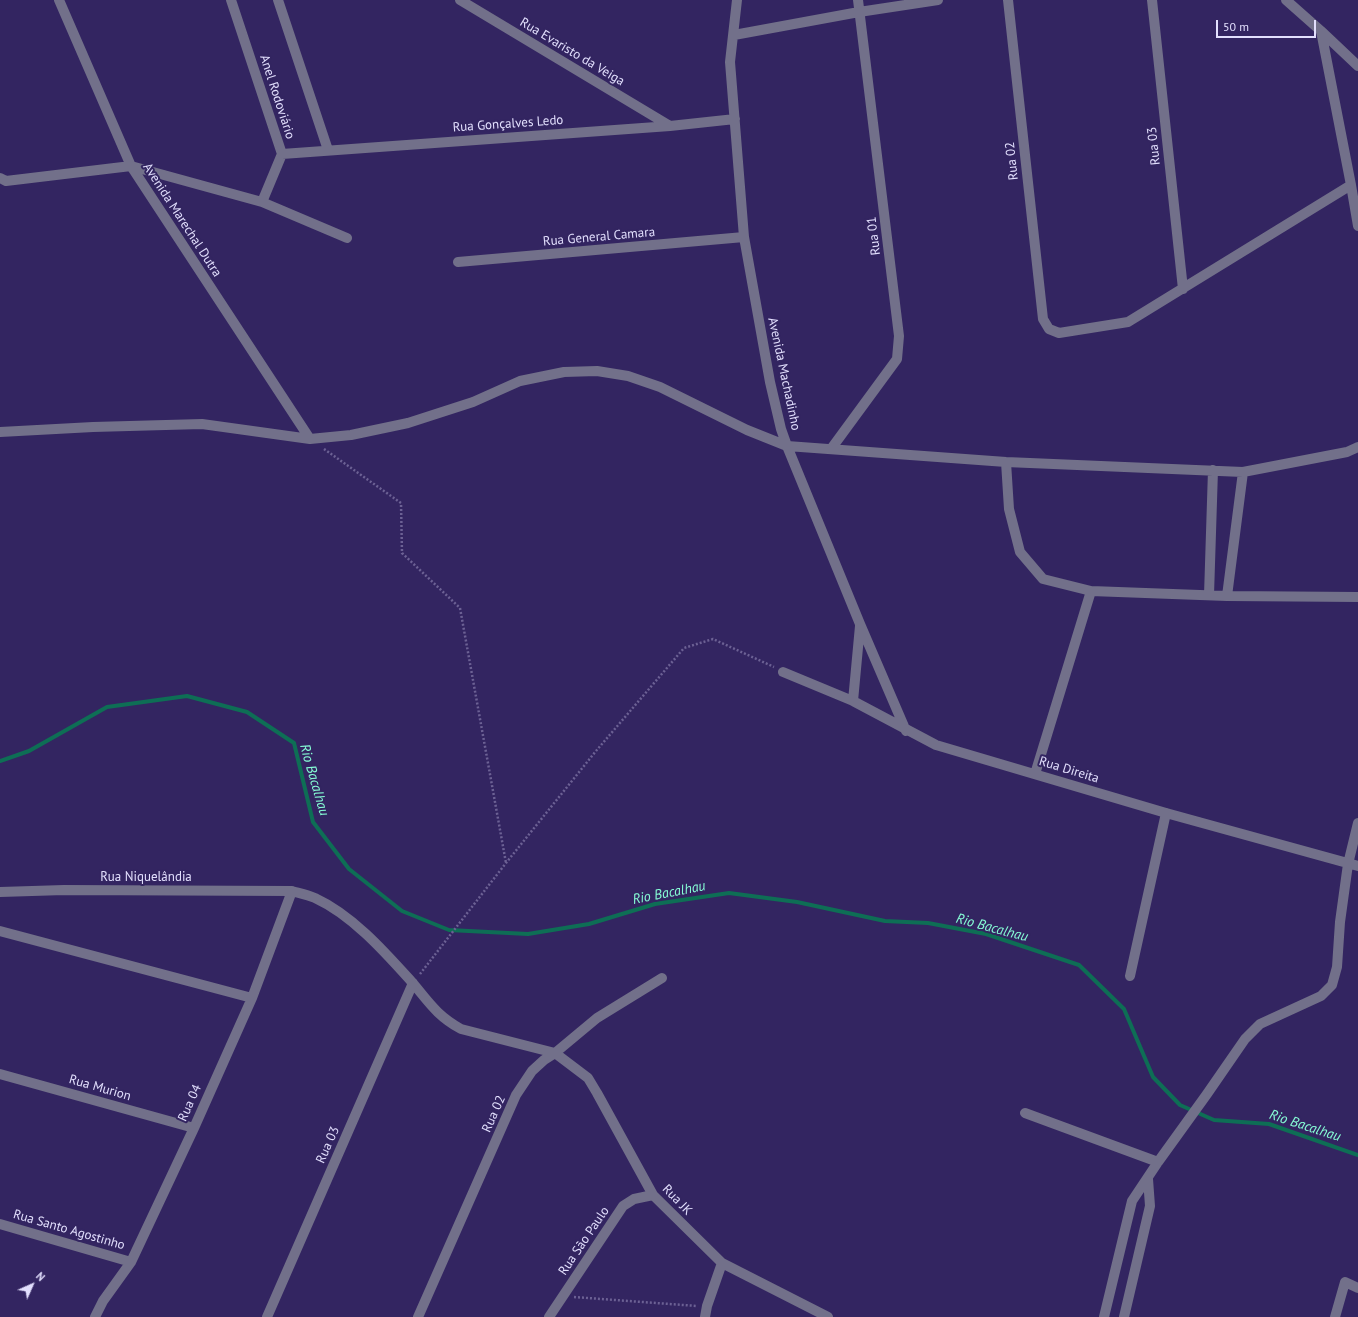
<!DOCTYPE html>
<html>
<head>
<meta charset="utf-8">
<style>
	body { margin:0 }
	#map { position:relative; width:1358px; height:1317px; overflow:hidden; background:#332561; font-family:"PT Sans",sans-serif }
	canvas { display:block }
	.north { position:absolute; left:12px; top:1265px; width:40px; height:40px; -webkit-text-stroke:3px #332561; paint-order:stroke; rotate:45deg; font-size:11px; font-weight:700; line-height:16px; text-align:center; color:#e2dffd }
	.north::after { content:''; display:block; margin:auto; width:14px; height:18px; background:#e2dffd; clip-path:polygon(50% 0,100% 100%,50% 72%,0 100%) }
	.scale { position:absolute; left:1216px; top:20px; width:100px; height:18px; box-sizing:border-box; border:2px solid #e2dffd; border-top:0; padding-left:5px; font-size:12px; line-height:14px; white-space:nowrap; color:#e2dffd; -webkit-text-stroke:3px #332561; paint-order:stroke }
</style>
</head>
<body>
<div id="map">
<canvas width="1358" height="1317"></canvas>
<div class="north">N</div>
<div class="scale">50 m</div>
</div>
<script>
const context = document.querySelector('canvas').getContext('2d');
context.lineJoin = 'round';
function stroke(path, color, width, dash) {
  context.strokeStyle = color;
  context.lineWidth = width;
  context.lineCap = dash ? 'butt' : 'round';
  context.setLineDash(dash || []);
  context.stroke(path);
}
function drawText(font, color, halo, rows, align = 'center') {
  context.font = font + ' "PT Sans",sans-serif';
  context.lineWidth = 4;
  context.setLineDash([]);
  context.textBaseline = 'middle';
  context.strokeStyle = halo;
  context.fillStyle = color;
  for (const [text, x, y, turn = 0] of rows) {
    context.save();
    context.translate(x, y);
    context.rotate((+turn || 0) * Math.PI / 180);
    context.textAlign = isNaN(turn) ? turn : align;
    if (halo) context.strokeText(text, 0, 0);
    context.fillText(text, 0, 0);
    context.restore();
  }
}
const stream = new Path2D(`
	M 0,761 L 29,751 L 107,707 L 187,696 L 247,712 L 294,743 L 313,822 L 349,869 L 402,911 L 449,930 L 528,934 L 589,924 L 655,904 L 729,893 L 797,902 L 885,921 L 928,923 L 986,934 L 1079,965 L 1124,1009 L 1153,1077 L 1180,1105 L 1214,1120 L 1269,1124 L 1358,1155`);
const path = new Path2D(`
	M 324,449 L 401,503 L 402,553 L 460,608 L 506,863
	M 420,974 L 506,863 L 596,751 L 684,648 L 713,639 L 774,667
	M 574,1297 L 697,1306`);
const minor = new Path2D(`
	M 59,0 L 131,166 L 310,439
	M 231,0 L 282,154 L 262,202
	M 278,0 L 328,150
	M 460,0 L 670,126
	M 737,0 L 730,62 L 744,237 L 770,382 L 781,429 L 787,446 L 860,624 L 906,731
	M 1008,0 L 1043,319 L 1049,329 L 1059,333 L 1128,322 L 1351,185
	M 1152,0 L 1183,289
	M 1286,0 L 1321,31 L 1351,185 L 1358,226
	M 1321,31 L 1358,66
	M 734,35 L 859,12 L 938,0
	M 282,154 L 670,126 L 735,119
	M 0,178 L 6,181 L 131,166 L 262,202 L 347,238
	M 458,262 L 744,237
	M 0,432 L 93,427 L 202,424 L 310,439 L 351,435 L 408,423 L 473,402 L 520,381 L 564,372 L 597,371 L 628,376 L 660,387 L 747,430 L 787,446 L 1006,462 L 1243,472 L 1347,452 L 1358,447
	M 831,449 L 897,359 L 899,336 L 858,0
	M 1006,462 L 1009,509 L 1020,552 L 1043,579 L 1091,591 L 1227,596 L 1358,597
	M 1209,595 L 1213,470
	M 1227,596 L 1243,472
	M 783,672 L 853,701 L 936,745 L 1166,813 L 1358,866
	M 853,701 L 860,626
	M 1035,774 L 1091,591
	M 0,892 L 64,890 L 292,891 C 299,893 308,895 315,898 C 352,915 384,951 411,981 C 429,1002 436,1015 461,1029 L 555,1053 L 588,1078 L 597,1093 L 653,1195 L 722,1263 L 828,1317
	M 0,931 L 252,998
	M 1130,976 L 1166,813
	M 0,1074 L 194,1128
	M 1025,1113 L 1158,1162
	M 0,1224 L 131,1262
	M 95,1317 L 103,1301 L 131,1262 L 194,1128 L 252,998 L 292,891
	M 267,1317 L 413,983
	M 418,1317 L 516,1095 L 532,1071 L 544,1060 L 555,1053 L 597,1018 L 662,978
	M 549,1317 L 623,1206 L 634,1199 L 653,1195
	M 705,1317 L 707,1306 L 722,1263
	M 1104,1317 L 1132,1201 L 1158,1162 L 1207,1094 L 1245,1039 L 1260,1024 L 1321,996 L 1332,985 L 1337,967 L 1340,922 L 1348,864 L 1358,823
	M 1124,1317 L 1150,1206 L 1148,1179
	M 1335,1317 L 1345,1282 L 1358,1288`);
const streetNames = [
	["Rua Evaristo da Veiga",572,52,31],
	["Anel Rodoviário",277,97,72],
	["Rua Gonçalves Ledo",508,124,-4],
	["Rua 03",1154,146,-96],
	["Rua 02",1012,161,-96],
	["Avenida Marechal Dutra",182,220,57],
	["Rua 01",874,236,-97],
	["Rua General Camara",599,237,-5],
	["Avenida Machadinho",784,374,78],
	["Rua Direita",1069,770,17],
	["Rua Niquelândia",146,877],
	["Rua Murion",100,1088,16],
	["Rua 04",190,1103,-66],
	["Rua 02",494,1114,-66],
	["Rua 03",328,1145,-66],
	["Rua JK",677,1200,46],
	["Rua Santo Agostinho",69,1230,16],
	["Rua São Paulo",584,1241,-56]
];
const waterNames = [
	["Rio Bacalhau",314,780,74],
	["Rio Bacalhau",669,893,-11],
	["Rio Bacalhau",992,928,15],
	["Rio Bacalhau",1305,1126,18]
];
stroke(stream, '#0e6e55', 4);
stroke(path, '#6c6194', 2.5, [2, 2]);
stroke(minor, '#72708a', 10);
drawText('13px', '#e2dffd', '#332561', streetNames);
drawText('italic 14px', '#86fcd5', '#332561', waterNames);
</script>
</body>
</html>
